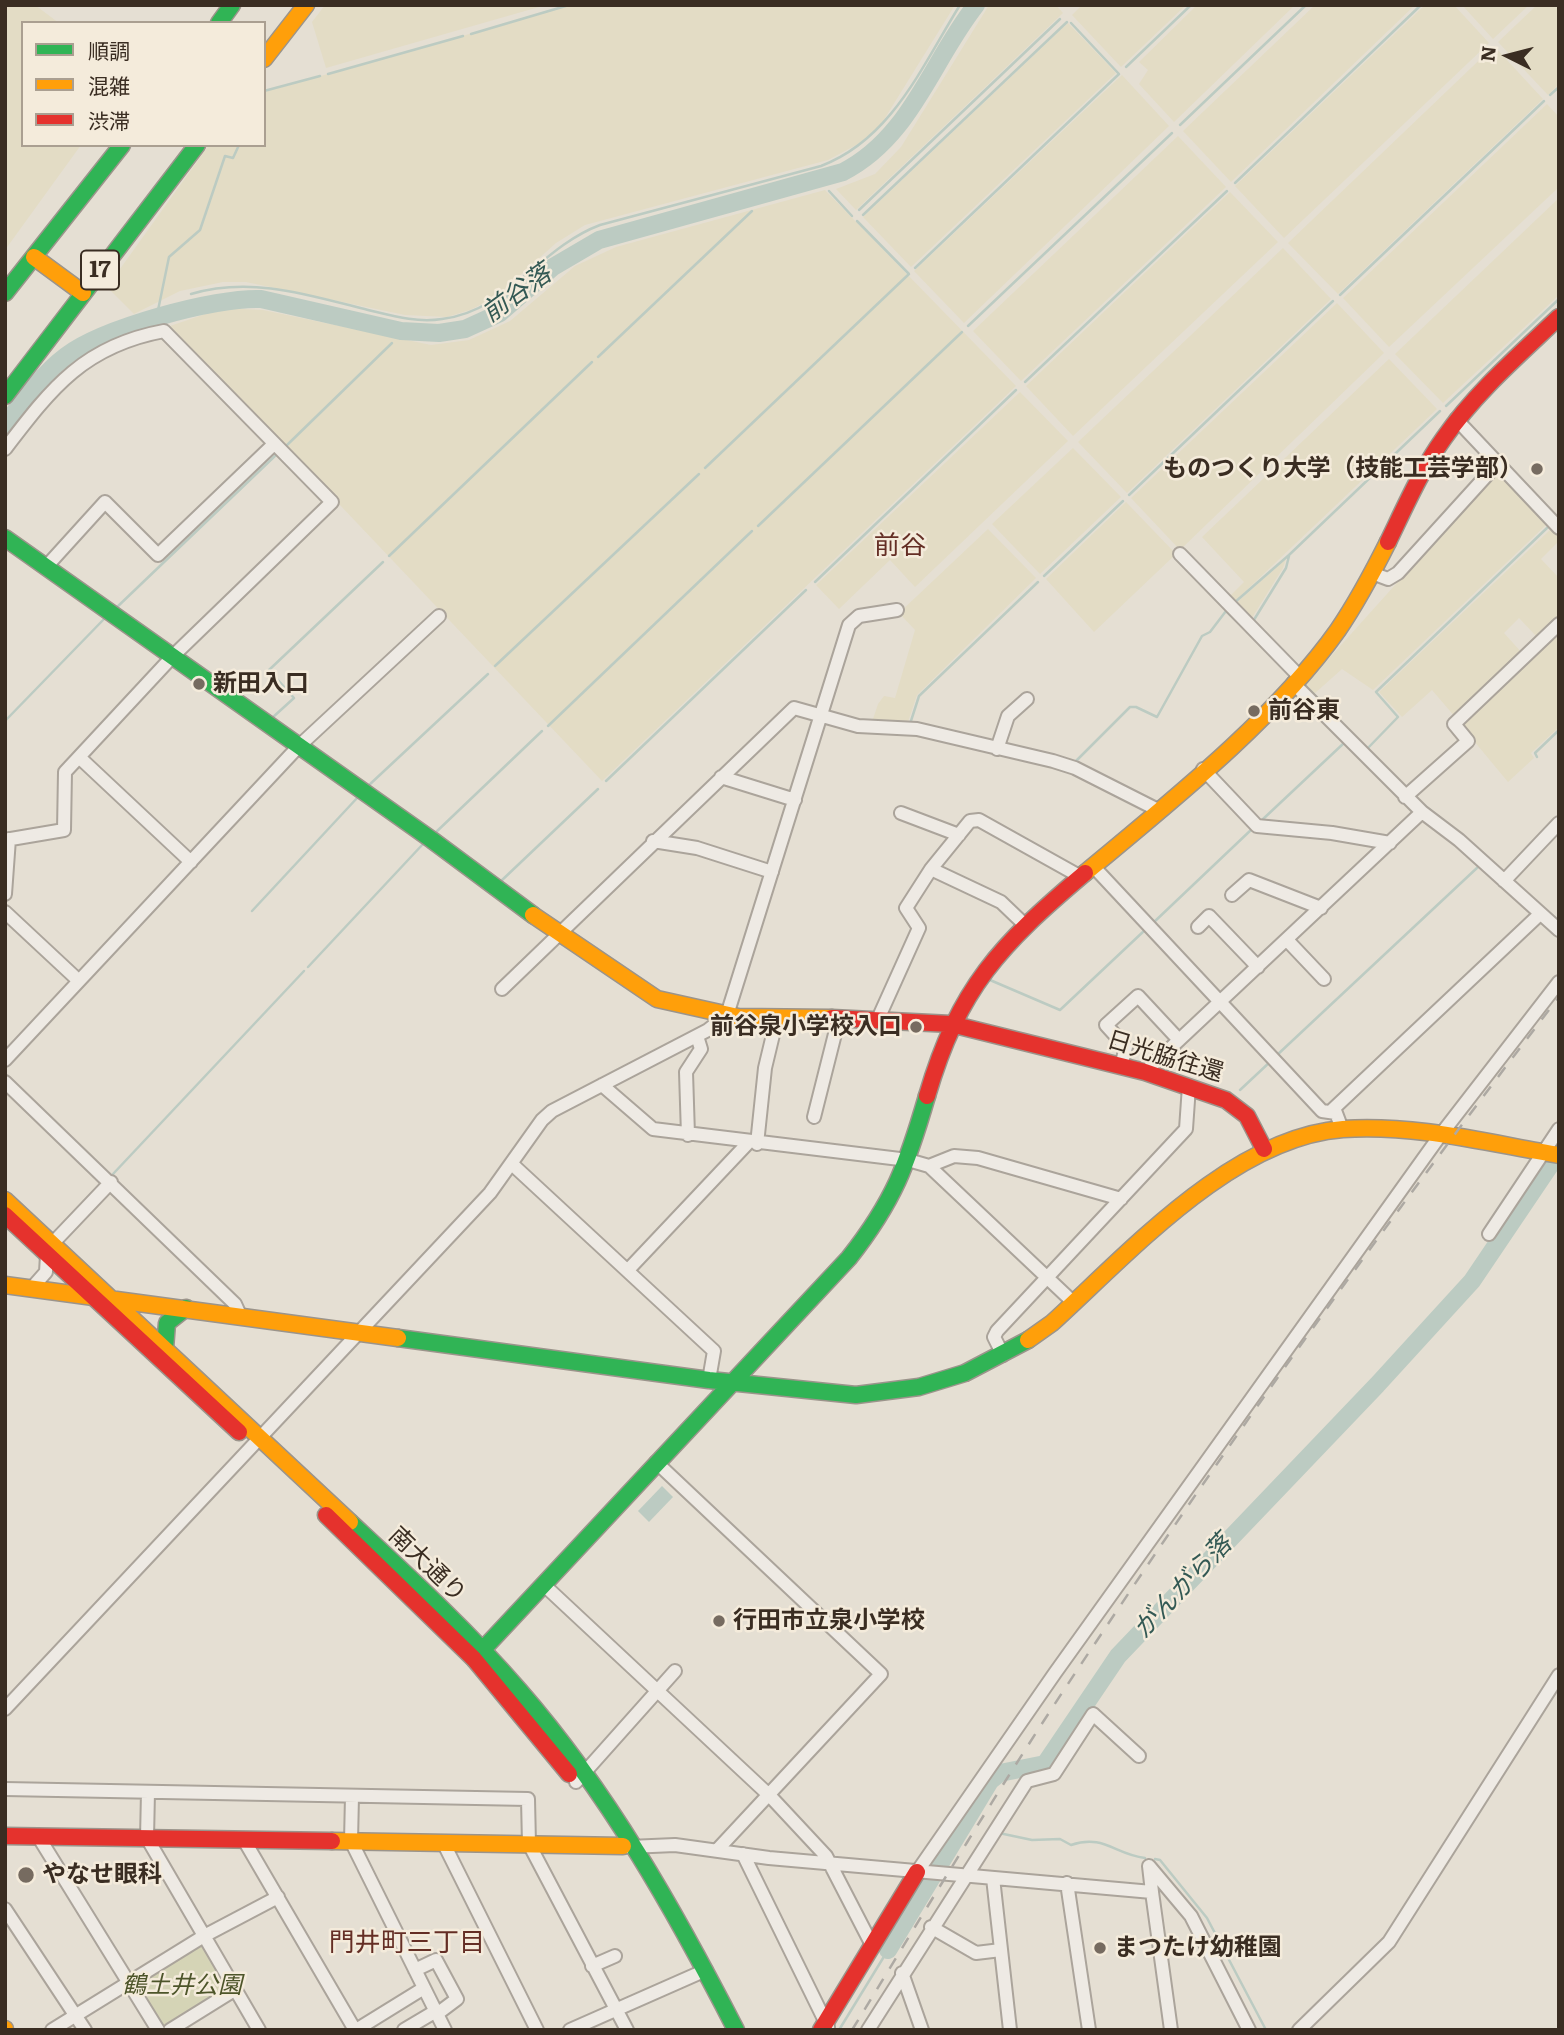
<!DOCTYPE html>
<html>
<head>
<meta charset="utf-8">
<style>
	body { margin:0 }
	#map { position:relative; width:1564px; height:2035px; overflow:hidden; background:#e5dfd3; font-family:Literata,"Noto Sans JP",serif }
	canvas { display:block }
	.frame { position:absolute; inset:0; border:7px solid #3a2d22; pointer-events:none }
	.legend { position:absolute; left:21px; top:21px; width:245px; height:126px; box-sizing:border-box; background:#f4ebdb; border:2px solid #aa9f91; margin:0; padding:9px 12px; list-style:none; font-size:21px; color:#3a2d22 }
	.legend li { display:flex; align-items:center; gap:14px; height:35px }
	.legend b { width:35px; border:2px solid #aa9f91 }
	.north { position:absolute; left:1473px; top:21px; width:70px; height:70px; -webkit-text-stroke:5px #f4ebdb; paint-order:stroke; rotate:276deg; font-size:19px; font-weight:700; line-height:28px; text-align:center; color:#3a2d22 }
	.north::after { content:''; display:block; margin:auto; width:24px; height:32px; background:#3a2d22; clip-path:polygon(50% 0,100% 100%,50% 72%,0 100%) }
</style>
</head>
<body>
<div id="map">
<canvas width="1564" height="2035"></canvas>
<div class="frame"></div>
<ul class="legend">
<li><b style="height:9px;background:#30b455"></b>順調</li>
<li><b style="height:9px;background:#ff9f0a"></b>混雑</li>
<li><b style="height:9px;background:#e5322d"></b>渋滞</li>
</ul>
<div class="north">N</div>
</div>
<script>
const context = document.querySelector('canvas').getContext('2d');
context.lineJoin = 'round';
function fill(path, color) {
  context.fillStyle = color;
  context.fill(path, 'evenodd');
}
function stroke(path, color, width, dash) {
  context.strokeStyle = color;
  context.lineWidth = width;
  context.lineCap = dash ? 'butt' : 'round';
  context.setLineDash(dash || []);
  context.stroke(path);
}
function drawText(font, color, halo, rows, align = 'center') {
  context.font = font + ' Literata,"Noto Sans JP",serif';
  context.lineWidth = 5;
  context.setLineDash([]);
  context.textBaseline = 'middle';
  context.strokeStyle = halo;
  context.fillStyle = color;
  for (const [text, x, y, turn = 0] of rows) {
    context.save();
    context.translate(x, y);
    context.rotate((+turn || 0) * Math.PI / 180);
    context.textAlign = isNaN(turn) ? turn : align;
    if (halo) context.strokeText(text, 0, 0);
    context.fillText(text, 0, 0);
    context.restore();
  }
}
const farmland = new Path2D(`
	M 5,5 L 35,5 L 59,23 L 23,23 L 23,145 L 81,145 L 5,250 Z
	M 325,5 L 546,5 L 326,68 L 312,22 Z
	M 572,5 L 955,5 L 880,126 L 858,144 L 828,160 L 585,225 L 556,243 L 496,297 L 470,310 L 447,317 L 405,315 L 246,282 L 223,282 L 180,291 L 134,314 L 107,287 L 209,145 L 264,145 L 264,92 Z
	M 989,5 L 1056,5 L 1063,13 L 856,210 L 836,189 L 875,174 L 901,147 Z
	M 1082,5 L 1186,5 L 1121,67 L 1072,15 Z
	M 1197,5 L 1295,5 L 1174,122 L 1139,84 L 1148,70 L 1139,62 Z
	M 1315,5 L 1415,5 L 1231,182 L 1183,131 Z
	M 1425,5 L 1454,5 L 1489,43 L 1284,238 L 1235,186 Z
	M 1462,5 L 1529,5 L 1493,39 Z
	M 1537,5 L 1559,5 L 1559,84 L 1548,95 L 1498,42 Z
	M 1068,23 L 1116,73 L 911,267 L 863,217 Z
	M 1494,46 L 1543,99 L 1338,294 L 1288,243 Z
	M 1122,75 L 1169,126 L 964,323 L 914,271 Z
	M 1547,104 L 1559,117 L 1559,187 L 1389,347 L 1343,298 Z
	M 1178,136 L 1226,187 L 1021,381 L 973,331 Z
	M 825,190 L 1016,386 L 602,781 L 170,326 L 223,308 L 263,310 L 431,345 L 469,340 L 510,321 L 575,266 L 616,247 Z
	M 1230,192 L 1278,242 L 1073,436 L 1026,386 Z
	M 1559,198 L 1559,295 L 1443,403 L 1395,354 Z
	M 1283,248 L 1331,299 L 1127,493 L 1078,442 Z
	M 1337,303 L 1384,353 L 1180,550 L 1131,498 Z
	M 1389,359 L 1437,409 L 1232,604 L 1227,599 L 1244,582 L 1202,537 Z
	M 1020,392 L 1068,441 L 915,587 L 890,560 L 839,609 L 816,585 Z
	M 1073,448 L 1121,497 L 1040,574 L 992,524 Z
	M 1501,474 L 1547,524 L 1373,690 L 1342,669 L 1314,694 L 1306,684 L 1494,475 Z
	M 1126,502 L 1176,554 L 1094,632 L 1046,579 Z
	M 988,529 L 1036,578 L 917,695 L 907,725 L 880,723 L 873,719 L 878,704 L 884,696 L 895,698 L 915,630 L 899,613 Z
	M 1551,529 L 1559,536 L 1559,541 L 1541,559 L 1559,578 L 1559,619 L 1538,638 L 1519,618 L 1504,633 L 1523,654 L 1456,718 L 1432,690 L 1402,717 L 1379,692 Z
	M 1286,559 L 1283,568 L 1250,621 L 1234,605 Z
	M 1559,627 L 1559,727 L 1531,753 L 1534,758 L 1508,782 L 1459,723 Z`);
const green = new Path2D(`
	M 202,1942 L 230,1989 L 161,2030 L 133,1984 Z`);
const water = new Path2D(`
	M 662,1486 L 673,1497 L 649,1522 L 638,1511 Z`);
const stream = new Path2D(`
	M 471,34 L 569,5
	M 1126,67 L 1191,5
	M 328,74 L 463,36
	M 264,91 L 320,76
	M 1550,95 L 1559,87
	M 1180,125 L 1306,5
	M 1235,183 L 1421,5
	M 829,191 L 852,216
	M 859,210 L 1060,19
	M 863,215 L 1067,22
	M 915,268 L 1119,74 L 1071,23
	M 191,294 C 251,276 309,295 368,310 C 393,316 417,323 442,319 C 508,311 539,248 600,225 L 821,166 C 892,139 922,66 960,5
	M 1340,295 L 1544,101
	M 156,320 L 169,257 L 200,230 L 225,156 L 233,158 L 239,145
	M 968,326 L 1172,133
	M 598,357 L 752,211
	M 1025,382 L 1227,191
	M 1446,406 L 1559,299
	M 285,447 L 392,343
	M 705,468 L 909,274 L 857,221
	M 1129,495 L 1333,301
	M 758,526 L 962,332
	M 389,556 L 592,362
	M 1044,576 L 1123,501
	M 815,582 L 1016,390
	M 1234,603 L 1289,555 L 1440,411
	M 115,609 L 277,454
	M 1252,623 L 1286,568 L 1289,556
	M 495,666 L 699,474
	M 1305,685 L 1347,728
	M 272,718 L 294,698 L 269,670 L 383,562
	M 5,721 L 105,618
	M 910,724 L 919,696 L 1038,582
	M 548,726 L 752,531
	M 1367,749 L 1398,717 L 1376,692 L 1548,527
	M 1537,757 L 1535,753 L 1559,730
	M 1074,763 L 1130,707 L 1136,707 L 1157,717 L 1202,636 L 1210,632 L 1226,611 L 1248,632
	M 606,781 L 806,590
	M 368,786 L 488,674
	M 1420,802 L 1465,837
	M 1262,820 L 1344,743
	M 434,834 L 542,731
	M 500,882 L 598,789
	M 252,911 L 358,797
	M 1153,923 L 1252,829
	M 308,967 L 423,844
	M 990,980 L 1060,1010 L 1145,930
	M 1276,1056 L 1478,867
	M 1240,1090 L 1271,1061
	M 113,1174 L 304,971
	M 58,1229 L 101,1183
	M 999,1833 L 1032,1840 L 1060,1839 L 1071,1845 C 1104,1834 1114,1854 1145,1858
	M 1155,1859 L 1160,1860 L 1207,1918 L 1266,2030
	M 839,2030 L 888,1950`);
const river = new Path2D(`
	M 5,425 C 23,401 42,374 66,356 C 103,328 215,297 261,299 L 401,331 L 439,333 L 465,329 L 500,313 L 553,267 L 599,240 L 843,172 C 911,137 931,62 976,5
	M 888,1950 L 990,1781 L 1000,1773 L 1045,1764 L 1118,1656 L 1377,1385 L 1472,1281 L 1559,1152`);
const street = new Path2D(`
	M 1456,419 L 1559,528
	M 5,449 C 51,389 83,346 164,331 L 332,502 L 172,657 L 65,772 L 64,830 L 5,840
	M 1180,554 L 1299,676
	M 46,567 L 105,502 L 158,555 L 274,444
	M 1372,573 L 1388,579 L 1398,573 L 1497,464
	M 1293,683 L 1422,812 L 1459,840 L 1559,930
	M 997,749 L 1008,716 L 1027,699
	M 79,757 L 191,862
	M 1203,769 L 1257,826 L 1332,833 L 1390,843
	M 721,777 L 795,800
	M 1405,797 L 1468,741 L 1454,724 L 1559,624
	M 901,813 L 959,835
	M 653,841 L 697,848 L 772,872
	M 1093,866 L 1322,1111 L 1336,1113 L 1342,1129
	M 931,869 L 1001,902 L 1025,925
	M 1504,881 L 1559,823
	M 5,894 L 9,839
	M 1232,895 L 1249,880 L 1321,908
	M 5,912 L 79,981
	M 1198,927 L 1209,916 L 1258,967
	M 1287,940 L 1324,979
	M 502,989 L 794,708 L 858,726 L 917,729 L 1053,761 L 1075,768 L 1158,810
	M 878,1019 L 919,928 L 906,908 L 931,869 L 970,821 L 979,820 L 1081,877
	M 5,1060 L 298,747 L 439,616
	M 1121,1066 L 1126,1047 L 1106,1025 L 1138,996 L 1179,1040
	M 1145,1072 L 1422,812
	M 5,1082 L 235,1304 L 240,1315
	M 602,1085 L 653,1129 L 908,1160 L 929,1166 L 1074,1303
	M 1330,1112 L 1540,914
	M 814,1117 L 839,1018
	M 688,1135 L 686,1072 L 701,1049 L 697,1036
	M 757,1144 L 765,1068 L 777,1018
	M 513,1165 L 714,1351 L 709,1380
	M 929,1166 L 954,1156 L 978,1158 L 1121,1199
	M 1489,1234 L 1559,1129
	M 52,1244 L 111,1182
	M 628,1270 L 748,1143
	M 31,1289 L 46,1272 L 47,1255
	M 1003,1355 L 994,1337 L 997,1331 L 1186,1129 L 1189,1086
	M 656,1462 L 881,1674 L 718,1849
	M 544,1585 L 770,1796 L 826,1856 L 872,1945
	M 5,1709 L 490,1193 L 542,1120 L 552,1111 L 708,1030 L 727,1015 L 849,625 L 859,616 L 897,610
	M 576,1782 L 675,1671
	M 5,1789 L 528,1799 L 529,1844 L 627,2030
	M 148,1792 L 147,1838 L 259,2030
	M 352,1796 L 351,1841 L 445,2030
	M 38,1836 L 158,2030
	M 244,1840 L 355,2030
	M 443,1842 L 537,2030
	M 629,1847 L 675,1845 L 769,1858 L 1152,1892 L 1171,2030
	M 743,1854 L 828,2027
	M 917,1872 L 1055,1673 L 1439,1137 L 1559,982
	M 993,1878 L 1010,2030
	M 1067,1883 L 1089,2030
	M 1152,1892 L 1149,1866 L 1191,1916 L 1249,2030
	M 5,1909 L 85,2030
	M 931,1927 L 976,1953 L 1001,1950
	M 592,1966 L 615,1956
	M 415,1970 L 436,1960 L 457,1999 L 437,2014
	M 902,1973 L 922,2030
	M 52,2030 L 204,1936 L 278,1897
	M 170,2030 L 236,1989
	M 356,2030 L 424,1988
	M 404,2030 L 436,2011
	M 570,2030 L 706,1970
	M 868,2030 L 1027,1781 L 1054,1774 L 1093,1714 L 1139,1756
	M 1299,2030 L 1389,1942 L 1559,1675`);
const fast = new Path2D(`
	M 219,23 L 232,5
	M 5,293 L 122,145
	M 5,396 L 197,145
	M 5,538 L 432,840 L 533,915
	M 398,1338 L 709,1380 L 856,1395 L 919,1387 L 965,1373 L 1028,1340
	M 165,1348 L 167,1323 L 186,1308
	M 350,1522 C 408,1576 467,1630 519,1690 C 608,1792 675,1911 736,2030
	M 474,1659 L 849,1258 C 894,1201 907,1165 927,1096`);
const slow = new Path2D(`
	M 264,59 L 306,5
	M 34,257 L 83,293
	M 1085,873 C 1169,803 1275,719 1338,630 C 1357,602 1373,572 1388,542
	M 533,915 L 657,999 L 738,1017 L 832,1018
	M 5,1200 L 350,1522
	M 5,1285 L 398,1338
	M 1028,1340 L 1052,1323 C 1130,1252 1233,1137 1343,1129 C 1415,1124 1488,1143 1559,1155
	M 332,1841 L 623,1846
	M 5,2029 L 5,2030`);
const jam = new Path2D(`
	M 1388,542 C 1405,507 1421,470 1444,438 C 1476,392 1519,355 1559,317
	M 832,1018 L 951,1024 L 1145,1072 L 1226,1100 L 1247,1116 L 1264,1149
	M 927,1096 C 959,987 1000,945 1085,873
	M 5,1215 L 239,1432
	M 326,1515 L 474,1659 L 569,1774
	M 5,1836 L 332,1841
	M 821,2030 L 917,1872`);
const rail = new Path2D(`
	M 852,2030 C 933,1898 1013,1764 1100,1636 C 1245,1418 1399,1205 1559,997`);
const markers = [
	[1537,469,7,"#766b60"],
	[199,684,7,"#766b60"],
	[1254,711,7,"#766b60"],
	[916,1027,7,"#766b60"],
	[719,1621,7,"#766b60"],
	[26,1875,9,"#766b60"],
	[1100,1948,7,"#766b60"]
];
const shields = [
	[100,270,38]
];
const shieldNames = [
	["17",100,270]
];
const poiNames = [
	["ものつくり大学（技能工芸学部）",1523,469,"right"],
	["新田入口",213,684],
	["前谷東",1268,711],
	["前谷泉小学校入口",902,1027,"right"],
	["行田市立泉小学校",733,1621],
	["やなせ眼科",42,1875],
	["まつたけ幼稚園",1114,1948]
];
const streetNames = [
	["日光脇往還",1165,1057,17],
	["南大通り",427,1565,44]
];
const parkNames = [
	["鶴土井公園",182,1986]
];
const waterNames = [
	["前谷落",517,294,-36],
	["がんがら落",1183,1587,-47]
];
const neighbourhoodNames = [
	["前谷",900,546],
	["門井町三丁目",407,1943]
];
fill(farmland, '#e3dcc5');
fill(green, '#d5d4b6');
fill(water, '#bccbc2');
stroke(stream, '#bccbc2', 2.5);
stroke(river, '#bccbc2', 18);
stroke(street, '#aba49b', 16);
stroke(fast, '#9b948b', 19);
stroke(slow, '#9b948b', 19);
stroke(jam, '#9b948b', 19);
stroke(street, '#eeeae4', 12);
stroke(fast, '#30b455', 16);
stroke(slow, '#ff9f0a', 16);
stroke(jam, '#e5322d', 16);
stroke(rail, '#ada9a3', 2.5, [12, 12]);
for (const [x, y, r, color] of markers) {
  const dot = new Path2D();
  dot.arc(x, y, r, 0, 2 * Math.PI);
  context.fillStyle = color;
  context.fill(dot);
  stroke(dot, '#f4ebdb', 2.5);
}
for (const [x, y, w] of shields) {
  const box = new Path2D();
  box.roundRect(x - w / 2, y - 19.5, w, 39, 5);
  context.fillStyle = '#f4ebdb';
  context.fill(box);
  stroke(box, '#3a2d22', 2);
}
drawText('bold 23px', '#3a2d22', null, shieldNames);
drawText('bold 24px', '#3a2d22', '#f4ebdb', poiNames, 'left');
drawText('24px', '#3a2d22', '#f4ebdb', streetNames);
drawText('italic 24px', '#4d552a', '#f4ebdb', parkNames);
drawText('italic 26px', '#335954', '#f4ebdb', waterNames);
drawText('26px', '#642e25', '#f4ebdb', neighbourhoodNames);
</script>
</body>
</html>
